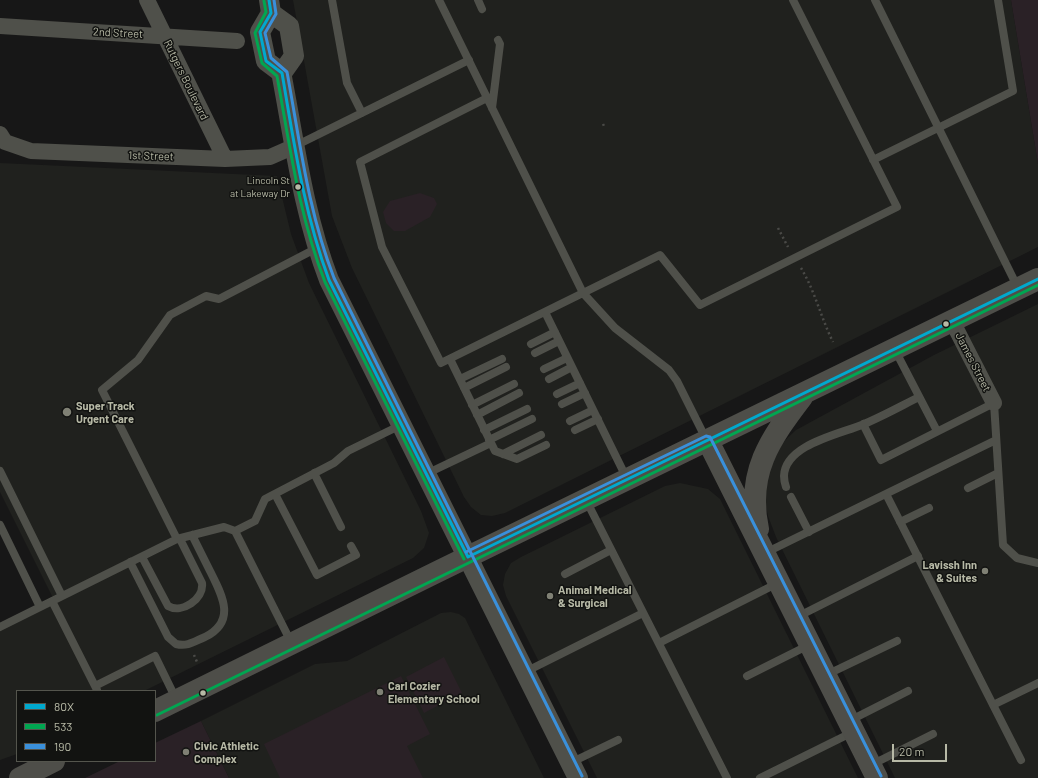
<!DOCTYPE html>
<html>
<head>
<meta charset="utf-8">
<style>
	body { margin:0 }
	#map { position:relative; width:1038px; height:778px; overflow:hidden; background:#171717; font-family:Barlow,sans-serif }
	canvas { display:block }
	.legend { position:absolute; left:16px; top:690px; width:140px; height:72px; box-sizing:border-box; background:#121311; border:1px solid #54554d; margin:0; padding:5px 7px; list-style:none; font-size:12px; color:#b7b9a6 }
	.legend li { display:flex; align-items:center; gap:8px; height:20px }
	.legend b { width:20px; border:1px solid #54554d }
	.scale { position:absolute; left:892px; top:744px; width:55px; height:18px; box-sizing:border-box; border:2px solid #b7b9a6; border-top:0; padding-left:5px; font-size:12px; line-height:14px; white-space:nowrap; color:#b7b9a6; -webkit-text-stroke:3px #121311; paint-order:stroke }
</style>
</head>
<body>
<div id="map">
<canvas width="1038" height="778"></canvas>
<ul class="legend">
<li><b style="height:5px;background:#00a9ce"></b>80X</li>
<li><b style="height:5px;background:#00a651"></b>533</li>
<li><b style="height:5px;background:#3a90db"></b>190</li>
</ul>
<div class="scale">20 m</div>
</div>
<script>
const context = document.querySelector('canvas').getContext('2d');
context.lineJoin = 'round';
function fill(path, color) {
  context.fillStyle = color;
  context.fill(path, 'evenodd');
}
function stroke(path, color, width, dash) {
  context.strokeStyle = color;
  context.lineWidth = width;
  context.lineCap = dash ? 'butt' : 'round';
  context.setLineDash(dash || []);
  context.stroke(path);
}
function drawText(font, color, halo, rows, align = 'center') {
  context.font = font + ' Barlow,sans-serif';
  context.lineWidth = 3;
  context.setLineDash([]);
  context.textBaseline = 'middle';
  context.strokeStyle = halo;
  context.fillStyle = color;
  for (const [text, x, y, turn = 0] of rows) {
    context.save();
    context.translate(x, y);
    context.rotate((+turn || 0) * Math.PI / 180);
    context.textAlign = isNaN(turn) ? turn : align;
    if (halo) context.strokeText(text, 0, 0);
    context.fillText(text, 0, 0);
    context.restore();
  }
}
const built = new Path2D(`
	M 293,0 L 1011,0 L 1038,164 L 1038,247 L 505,513 L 492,516 L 481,515 L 471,507 L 464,497 L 352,268 L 332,216 Z
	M 0,163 L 277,176 L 291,234 L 309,283 L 421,511 L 429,533 L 424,548 L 413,558 L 144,691 L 17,691 L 17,754 L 0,760 L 0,625 L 53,598 L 0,492 Z
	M 1038,304 L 1038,778 L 895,778 L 776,537 L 768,516 L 764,497 L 765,479 L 782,443 L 796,430 L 934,355 Z
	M 680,483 L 708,489 L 720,499 L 858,778 L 597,778 L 506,596 L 503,585 L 505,574 L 511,563 L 521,557 L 665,486 Z
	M 451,612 L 459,614 L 465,618 L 544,778 L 229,778 L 201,721 L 315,664 L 347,661 L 441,613 Z`);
const green = new Path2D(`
	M 1011,0 L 1038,0 L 1038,164 Z
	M 420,193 L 434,198 L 437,204 L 430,217 L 405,231 L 394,231 L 386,223 L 383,212 L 390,201 Z
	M 444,657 L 462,693 L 424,713 L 406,677 Z
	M 401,676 L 430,734 L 407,746 L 423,778 L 280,778 L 264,744 Z
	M 201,721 L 229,778 L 85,778 L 120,761 L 155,761 L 155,743 Z`);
const path = new Path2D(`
	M 603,124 L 604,126
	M 778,228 L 788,247
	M 801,268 C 815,291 821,318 833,342
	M 194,655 L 197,662`);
const service = new Path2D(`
	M 332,0 L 347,83 L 362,113
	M 439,0 L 583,293 L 615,328 L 669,370 L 677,381 L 706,439
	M 478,0 L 482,9
	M 875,0 L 1018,288
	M 487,98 L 360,162 L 382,247 L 441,363 L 660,255 L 700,305 L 897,207 L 793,0
	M 492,108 L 500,44 L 498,40
	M 295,146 L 469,60
	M 873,160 L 1013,91 L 998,0
	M 545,312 L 627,479
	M 531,344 L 555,332
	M 895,350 L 937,431
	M 535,353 L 559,341
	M 450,359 L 495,451 L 517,459 L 546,445
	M 544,369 L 567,358
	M 460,379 L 502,359
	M 549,379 L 572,367
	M 464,388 L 506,367
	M 557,394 L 580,383
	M 562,404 L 585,393
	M 472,405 L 514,384
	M 477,415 L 519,393
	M 570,421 L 593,410
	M 863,424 L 881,460 L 994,403 L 1003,545 L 1017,558 L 1038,563
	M 484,430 L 527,409
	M 575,430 L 598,419
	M 489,440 L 532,419
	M 503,454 L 541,435
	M 0,471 L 62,596
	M 314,473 L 341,527
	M 426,474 L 491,443
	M 786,487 C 785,484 784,479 784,476 C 785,444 841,434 864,424 C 883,416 901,406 919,397
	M 968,488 L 998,473
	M 275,494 L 317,575 L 356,555 L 351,546
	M 886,494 L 1021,760
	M 791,497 L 809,532
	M 586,500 L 727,778
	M 900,522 L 929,508
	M 0,525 L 40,607
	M 235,531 L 255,521 L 265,499 L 334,463 L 348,451 L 401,425
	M 765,553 L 996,440
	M 142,557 L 168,606 C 182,614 204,599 202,583 L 180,539
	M 130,562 L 168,637 L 176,644 C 188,647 195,641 205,637 C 237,621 222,595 210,571 C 204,559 198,547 192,535
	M 565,574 L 611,550
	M 52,601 L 97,690
	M 797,617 L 918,556
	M 0,627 L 177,539
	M 659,643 L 778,583
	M 292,644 L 235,531 L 224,527 L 177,539 L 102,390 L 138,360 L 170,315 L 206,296 L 219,299 L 317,248
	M 525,672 L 643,613
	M 826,675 L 897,641
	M 747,676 L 809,645
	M 95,686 L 155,656 L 176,699
	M 993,705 L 1038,683
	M 849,721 L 908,691
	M 570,763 L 618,740
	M 871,765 L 933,734
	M 760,778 L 853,732`);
const minor = new Path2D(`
	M 147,0 L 225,159
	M 0,26 L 237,41
	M 0,134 L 5,142 L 31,151 L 225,159 L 270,157 L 295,146
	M 952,321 L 994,403`);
const tertiary = new Path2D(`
	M 269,0 L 271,13 L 260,32 L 266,61 L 282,73
	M 271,13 L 289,26 L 294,56 L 282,73 L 282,77 C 295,146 304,215 329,280 L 578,778`);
const secondary = new Path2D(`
	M 708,441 L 877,778
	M 758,529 C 746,473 770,439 802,397
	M 155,711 L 441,570 L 1038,279
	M 20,778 L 54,761`);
const bus1 = new Path2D(`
	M 269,0 L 271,13 L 260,32 L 266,61 L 282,73 C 294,143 304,213 329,280 L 468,557
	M 468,557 L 1038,279`);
const bus2 = new Path2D(`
	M 264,1 L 266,12 L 255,33 L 262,63 L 277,76 C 290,146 299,216 325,282 L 464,559
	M 157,715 L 1038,285`);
const bus3 = new Path2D(`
	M 274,0 L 276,14 L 265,33 L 271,58 L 287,72 C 300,142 308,211 334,278 L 582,776
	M 466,552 L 706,436 L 710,437 L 881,776`);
const markers = [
	[298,187,3.5,"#b7b9a6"],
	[946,324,3.5,"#b7b9a6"],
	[67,412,5,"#7f8074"],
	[985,571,4,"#7f8074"],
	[550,596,4,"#7f8074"],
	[380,692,4,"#7f8074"],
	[203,693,3.5,"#b7b9a6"],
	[186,752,4,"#7f8074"]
];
const busNames = [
	["Lincoln St",290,181],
	["at Lakeway Dr",290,194]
];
const streetNames = [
	["2nd Street",118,33,3],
	["Rutgers Boulevard",186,80,64],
	["1st Street",151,156,2],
	["James Street",973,362,63]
];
const poiNames = [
	["Super Track",76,406],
	["Urgent Care",76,419],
	["Lavissh Inn",977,565,"right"],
	["& Suites",977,578,"right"],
	["Animal Medical",558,590],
	["& Surgical",558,603],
	["Carl Cozier",388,686],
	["Elementary School",388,699],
	["Civic Athletic",194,746],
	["Complex",194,759]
];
fill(built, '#20211e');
fill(green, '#2a2126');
stroke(path, '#4a4a47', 2.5, [2, 3]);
stroke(service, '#4f504a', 8);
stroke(minor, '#4f504a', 16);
stroke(tertiary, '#4f504a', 20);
stroke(secondary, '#4e4e49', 22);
stroke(bus1, '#00a9ce', 3);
stroke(bus2, '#00a651', 3);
stroke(bus3, '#3a90db', 3);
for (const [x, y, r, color] of markers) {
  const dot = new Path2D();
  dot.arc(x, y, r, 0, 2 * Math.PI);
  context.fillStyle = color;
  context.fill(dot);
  stroke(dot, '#121311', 1.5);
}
drawText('10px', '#b7b9a6', '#121311', busNames, 'right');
drawText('11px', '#b7b9a6', '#121311', streetNames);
drawText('bold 11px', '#b7b9a6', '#121311', poiNames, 'left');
</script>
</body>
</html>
